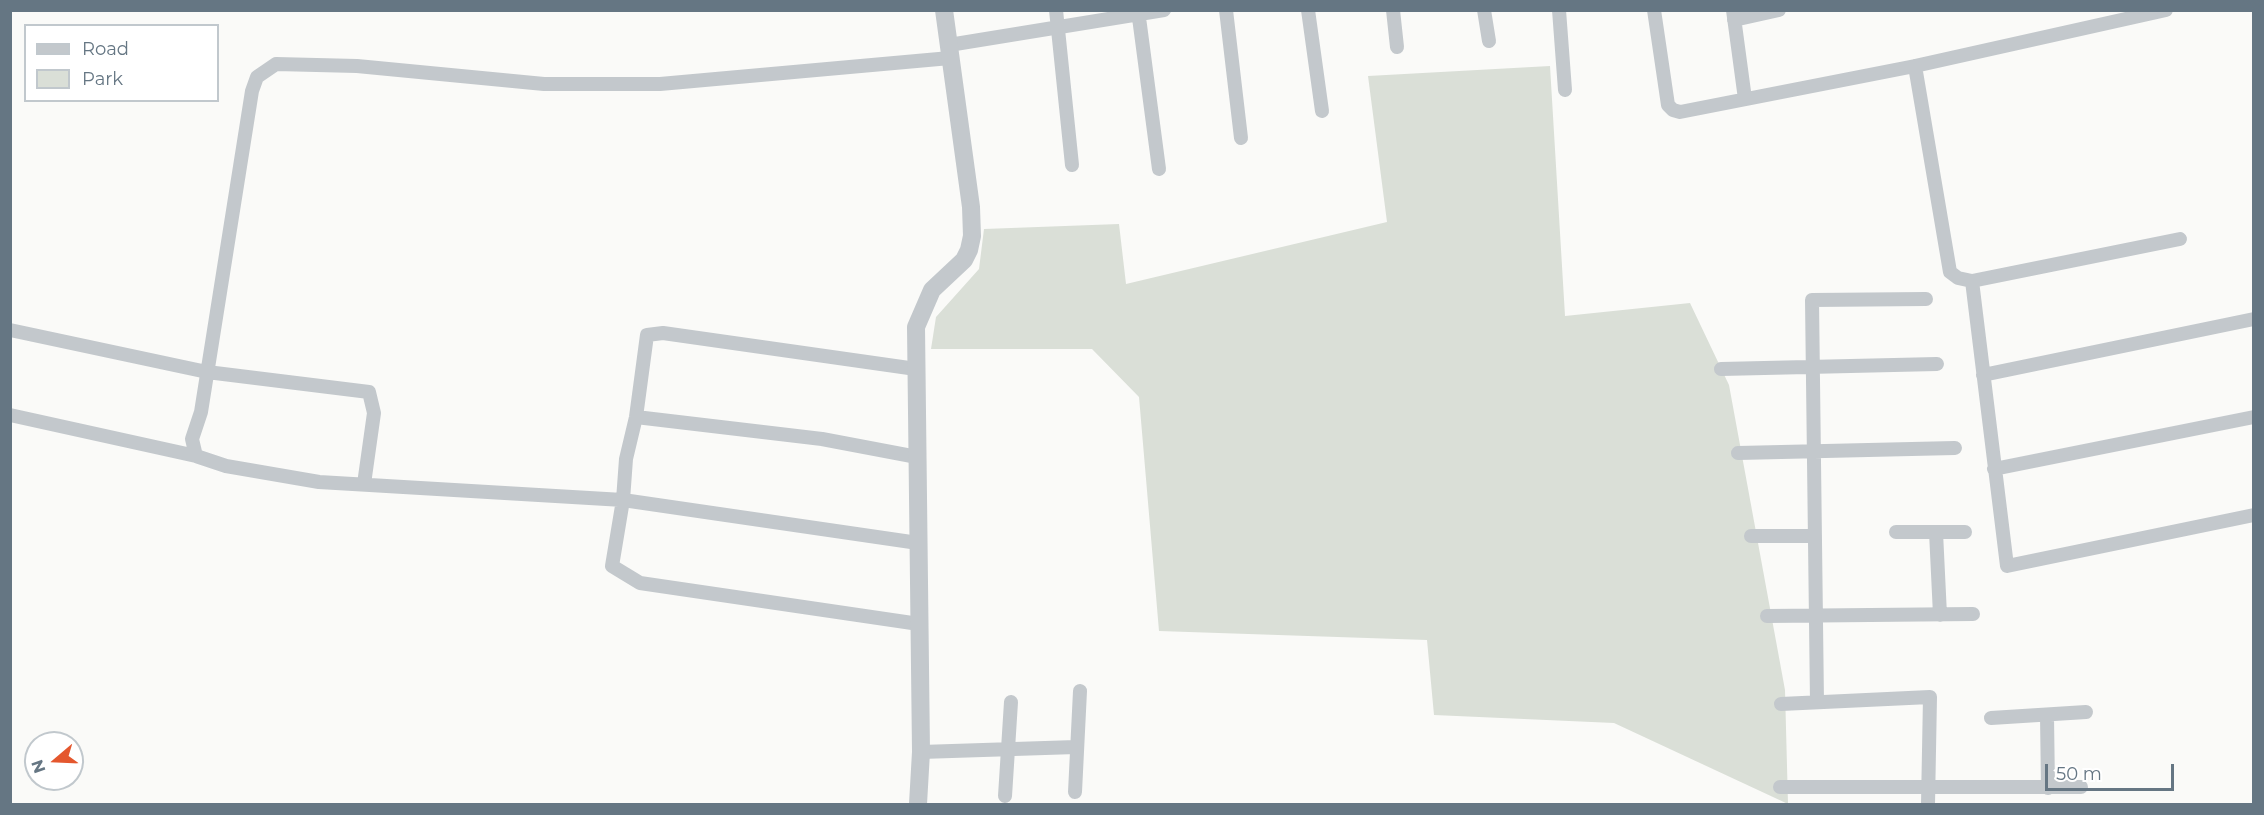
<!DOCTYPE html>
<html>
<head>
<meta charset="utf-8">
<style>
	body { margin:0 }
	#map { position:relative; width:2264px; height:815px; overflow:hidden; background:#fafaf8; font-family:Montserrat,sans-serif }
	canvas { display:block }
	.frame { position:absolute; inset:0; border:12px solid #657683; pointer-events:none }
	.legend { position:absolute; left:24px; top:24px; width:195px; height:78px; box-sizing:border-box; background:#fff; border:2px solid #c1c8cd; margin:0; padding:8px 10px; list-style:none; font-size:18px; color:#657683 }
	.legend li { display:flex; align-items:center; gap:12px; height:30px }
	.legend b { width:30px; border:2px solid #c1c8cd }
	.north { position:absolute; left:24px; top:731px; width:60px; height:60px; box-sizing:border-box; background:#fff; border:2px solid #c1c8cd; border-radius:50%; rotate:251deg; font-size:16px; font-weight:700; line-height:24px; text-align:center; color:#657683 }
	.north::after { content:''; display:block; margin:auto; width:21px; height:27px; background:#e4572e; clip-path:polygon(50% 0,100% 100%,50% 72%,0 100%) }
	.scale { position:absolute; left:2045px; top:764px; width:129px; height:27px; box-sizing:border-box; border:3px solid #657683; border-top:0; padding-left:8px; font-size:18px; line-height:21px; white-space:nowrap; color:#657683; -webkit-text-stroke:4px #fff; paint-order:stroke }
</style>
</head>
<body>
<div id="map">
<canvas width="2264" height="815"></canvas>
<div class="frame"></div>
<ul class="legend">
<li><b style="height:8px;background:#c3c8cc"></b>Road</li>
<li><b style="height:16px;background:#dadfd7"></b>Park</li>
</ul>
<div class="north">N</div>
<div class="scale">50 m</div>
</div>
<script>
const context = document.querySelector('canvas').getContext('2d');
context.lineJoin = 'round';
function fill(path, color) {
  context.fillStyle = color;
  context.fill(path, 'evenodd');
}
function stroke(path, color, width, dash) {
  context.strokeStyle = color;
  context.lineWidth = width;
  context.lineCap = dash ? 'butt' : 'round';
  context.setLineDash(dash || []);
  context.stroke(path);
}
const green = new Path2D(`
	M 1550,66 L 1565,316 L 1690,303 L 1729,385 L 1785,690 L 1788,804 L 1614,723 L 1434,715 L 1427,640 L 1159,631 L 1139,397 L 1092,349 L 931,349 L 936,317 L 979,269 L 984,229 L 1119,224 L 1126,284 L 1387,222 L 1368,76 Z`);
const minor = new Path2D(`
	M 1056,10 L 1072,165
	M 1138,10 L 1159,169
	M 1226,10 L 1241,138
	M 1308,10 L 1322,111
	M 1393,10 L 1397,47
	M 1484,10 L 1489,41
	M 1559,10 L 1565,90
	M 1654,10 L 1668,105 L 1673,110 L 1680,112 L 1915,66 L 2166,10
	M 1733,10 L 1745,99
	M 1734,20 L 1779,10
	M 949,45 L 1164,10
	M 1915,66 L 1950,272 L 1958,278 L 1972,281 L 2007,566 L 2254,515
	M 1972,281 L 2180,239
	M 10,330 L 207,372 L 369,392 L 374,413 L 364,484
	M 916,369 L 663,333 L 647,335 L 636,417 L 626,459 L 623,500 L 612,566 L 640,583 L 919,624
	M 1721,369 L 1937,364
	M 1983,375 L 2254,319
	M 10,415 L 196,456
	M 636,417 L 822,439 L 917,457
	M 1738,453 L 1955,448
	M 1994,469 L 2254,417
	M 1896,532 L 1936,532
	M 1751,536 L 1815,536
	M 918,543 L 623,500 L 319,482 L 226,466 L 196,456 L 192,439 L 201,412 L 252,91 L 257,77 L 276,64 L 357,66 L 544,84 L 660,84 L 950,58
	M 1940,615 L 1936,532 L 1965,532
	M 1767,616 L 1973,614
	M 1817,702 L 1812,300 L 1926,299
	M 1781,704 L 1930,697 L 1928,804
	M 2047,716 L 2048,788
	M 1991,718 L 2086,712
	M 921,752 L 1076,747
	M 1780,787 L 2081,787
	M 1075,792 L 1080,691
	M 1005,796 L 1011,702`);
const tertiary = new Path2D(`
	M 918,804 L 921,752 L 916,327 L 932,290 L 964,260 L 969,250 L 972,236 L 971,207 L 944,10`);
fill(green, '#dadfd7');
stroke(minor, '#c3c8cc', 14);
stroke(tertiary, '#c3c8cc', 18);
</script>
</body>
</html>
